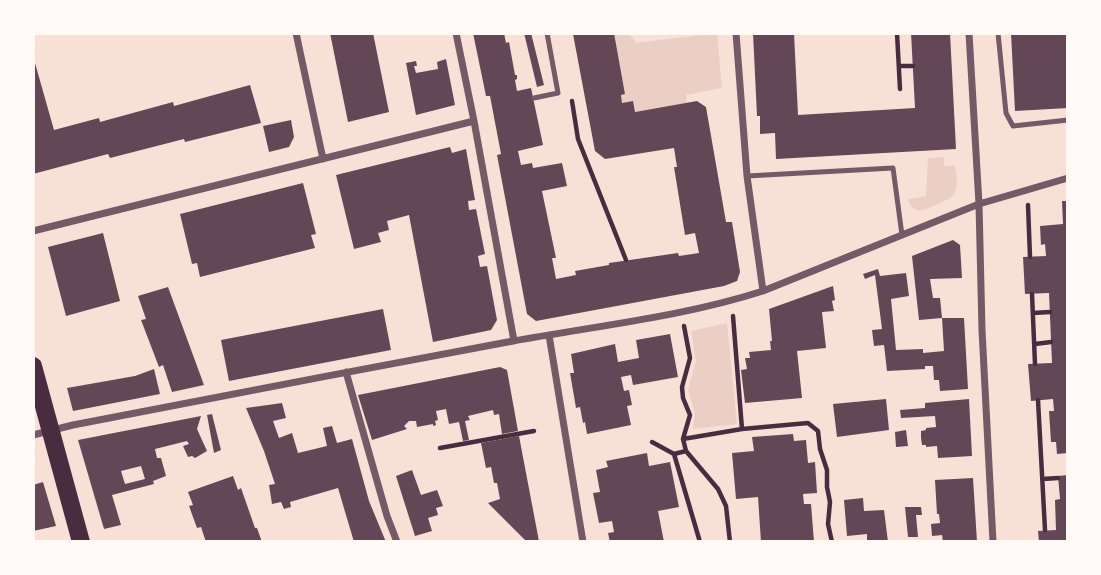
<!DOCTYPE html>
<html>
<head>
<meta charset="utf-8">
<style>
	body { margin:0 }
	#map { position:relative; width:1101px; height:575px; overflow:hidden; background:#f7e1d7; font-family:"Roboto Serif",serif }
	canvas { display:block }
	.frame { position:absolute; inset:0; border:35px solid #fffaf5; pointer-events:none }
</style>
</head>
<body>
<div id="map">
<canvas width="1101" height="575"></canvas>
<div class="frame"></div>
</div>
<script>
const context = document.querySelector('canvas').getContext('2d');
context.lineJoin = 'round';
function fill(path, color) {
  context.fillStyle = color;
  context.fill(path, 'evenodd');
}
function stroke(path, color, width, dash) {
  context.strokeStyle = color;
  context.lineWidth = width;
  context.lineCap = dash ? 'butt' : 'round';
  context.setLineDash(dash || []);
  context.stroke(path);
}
const green = new Path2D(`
	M 614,33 L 629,33 L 636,43 L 717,33 L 722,88 L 686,95 L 687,103 L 635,112 L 622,103 L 621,95 L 625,93 Z
	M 944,157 L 944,166 L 955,165 C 956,175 959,185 954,194 C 951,199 946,200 940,203 C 926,209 914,218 908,199 L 926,196 L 928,158 Z
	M 727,323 L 737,424 L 693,429 L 695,413 L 688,390 L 696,361 L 691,331 Z`);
const building = new Path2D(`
	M 330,33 L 373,33 L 389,112 L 348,122 Z
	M 473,33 L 504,33 L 506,43 L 509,42 L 515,75 L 517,75 L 517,79 L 515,80 L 517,91 L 531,88 L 543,145 L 518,151 L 521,165 L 532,163 L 533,168 L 562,163 L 567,186 L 542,191 L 556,258 L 552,258 L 556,279 L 576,275 L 575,271 L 609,265 L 609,263 L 678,253 L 679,256 L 699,253 L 695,233 L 685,235 L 674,167 L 677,167 L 674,148 L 605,159 L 595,151 L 573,34 L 614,33 L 625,94 L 621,95 L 622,103 L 633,101 L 635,112 L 697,101 L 706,107 L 726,222 L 732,222 L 740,272 L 737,281 L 724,286 L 536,321 L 527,314 L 497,155 L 501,154 L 490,96 L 486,96 Z
	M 524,33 L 531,33 L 544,85 L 537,87 Z
	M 753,33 L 794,33 L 798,115 L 915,108 L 911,33 L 950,33 L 956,149 L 776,159 L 775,133 L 760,134 L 760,116 L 757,116 Z
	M 1011,33 L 1068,33 L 1068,108 L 1015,111 Z
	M 33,56 L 54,130 L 99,118 L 100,122 L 173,102 L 174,106 L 250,85 L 261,123 L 185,142 L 184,139 L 110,158 L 108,154 L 33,174 Z
	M 446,59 L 455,105 L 416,115 L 406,63 L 416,61 L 417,66 L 414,66 L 416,73 L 438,69 L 437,62 Z
	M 291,120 L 294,137 L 289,147 L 269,152 L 263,126 Z
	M 450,147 L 452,153 L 466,149 L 475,200 L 468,201 L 469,210 L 476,209 L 485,254 L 478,256 L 480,267 L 487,266 L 497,320 L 491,330 L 433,342 L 409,215 L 387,221 L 389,230 L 378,233 L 381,242 L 354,249 L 336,175 Z
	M 303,183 L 316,234 L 311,235 L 315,248 L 200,277 L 197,263 L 192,264 L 180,214 Z
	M 1062,201 L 1068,201 L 1068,453 L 1057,454 L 1056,442 L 1051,442 L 1049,411 L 1054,411 L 1053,399 L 1031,401 L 1028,364 L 1052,363 L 1049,293 L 1025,294 L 1023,257 L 1046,256 L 1045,244 L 1041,245 L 1040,226 L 1063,224 Z
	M 103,233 L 120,301 L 66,316 L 48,247 Z
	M 953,240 L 960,245 L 962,278 L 930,279 L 933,298 L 940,298 L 942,318 L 919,320 L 912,256 Z
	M 878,269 L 880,276 L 906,273 L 909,296 L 891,299 L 896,350 L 923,349 L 923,353 L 944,351 L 942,318 L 964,318 L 968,389 L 940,391 L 939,380 L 934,380 L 933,366 L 925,366 L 925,369 L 887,371 L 884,345 L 874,346 L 872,330 L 882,329 L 875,275 L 865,279 L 863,274 Z
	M 833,286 L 835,300 L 832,301 L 834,311 L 822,312 L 826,348 L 797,351 L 802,398 L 745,403 L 741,370 L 747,369 L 745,358 L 750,358 L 749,352 L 771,350 L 770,341 L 772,341 L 769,309 Z
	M 168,287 L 204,385 L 172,392 L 163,365 L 159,367 L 141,320 L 146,319 L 138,296 Z
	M 383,309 L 391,350 L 229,381 L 221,340 Z
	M 670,334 L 678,377 L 633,385 L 631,375 L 621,377 L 624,391 L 629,390 L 632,405 L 627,406 L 631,425 L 587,434 L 585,422 L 583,423 L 580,407 L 576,408 L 570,373 L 574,373 L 571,354 L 615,344 L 618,362 L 639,358 L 636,340 Z
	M 500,367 L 507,370 L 518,431 L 502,434 L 499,414 L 494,415 L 493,410 L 468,416 L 470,420 L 465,421 L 469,440 L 463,441 L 459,422 L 449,424 L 446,409 L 436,411 L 438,420 L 435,421 L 436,425 L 433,426 L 433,424 L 417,427 L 416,421 L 409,421 L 404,426 L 407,429 L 372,440 L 358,395 Z
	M 154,369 L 160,394 L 73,411 L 67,388 L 135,376 Z
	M 886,399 L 889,430 L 837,437 L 833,404 Z
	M 969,399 L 972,456 L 938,458 L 937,446 L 926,447 L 926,445 L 922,445 L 921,438 L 921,431 L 926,430 L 926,428 L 936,427 L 935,416 L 901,418 L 900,410 L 925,408 L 925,403 Z
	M 282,403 L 286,418 L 273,421 L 279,438 L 292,433 L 298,453 L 327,446 L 323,428 L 332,426 L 337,443 L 352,439 L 369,501 L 386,542 L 354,542 L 338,488 L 290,502 L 291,507 L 284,509 L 281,502 L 272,504 L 269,485 L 275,484 L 264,451 L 246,408 Z
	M 212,414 L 221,450 L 214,453 L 207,415 Z
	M 201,416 L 197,429 L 207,451 L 195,458 L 192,456 L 188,457 L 183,446 L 189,444 L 187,441 L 155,449 L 157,458 L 161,458 L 166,476 L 153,481 L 154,484 L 112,495 L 121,525 L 104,529 L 78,440 ZM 141,466 L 145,479 L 125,484 L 121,471 Z
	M 906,430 L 908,446 L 896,447 L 895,432 Z
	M 793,434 L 794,441 L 806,440 L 808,463 L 815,462 L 817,493 L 803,494 L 804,504 L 811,504 L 814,542 L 761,542 L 758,497 L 736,499 L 732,453 L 754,451 L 752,437 Z
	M 519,436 L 538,536 L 539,542 L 527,542 L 488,503 L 500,499 L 497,483 L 494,483 L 491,467 L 486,468 L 481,443 Z
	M 647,453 L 649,466 L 670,462 L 679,507 L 658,511 L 664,542 L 610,542 L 608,533 L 614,532 L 612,521 L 599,523 L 593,493 L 600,492 L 596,470 L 608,467 L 606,461 Z
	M 412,470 L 421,495 L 437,490 L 443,506 L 436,508 L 438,515 L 428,518 L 432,531 L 415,536 L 396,476 Z
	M 1068,475 L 1068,542 L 1039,542 L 1038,531 L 1056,530 L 1055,500 L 1060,499 L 1058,476 Z
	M 233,476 L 238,490 L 241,488 L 255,528 L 257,528 L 262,542 L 206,542 L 201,527 L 197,528 L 189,506 L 193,505 L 188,492 Z
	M 973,478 L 977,542 L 943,542 L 942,535 L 932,536 L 931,524 L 940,523 L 939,514 L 937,514 L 935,480 Z
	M 43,482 L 56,526 L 33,531 L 33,485 Z
	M 863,498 L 864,511 L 884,510 L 888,542 L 867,542 L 867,534 L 847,536 L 844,500 Z
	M 905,507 L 921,507 L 922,515 L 916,515 L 918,537 L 908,537 Z`);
const path = new Path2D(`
	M 897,33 L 900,89
	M 899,66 L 913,66
	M 572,101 L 578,139 L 626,260
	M 1028,205 L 1030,257
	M 1032,294 L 1035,364
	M 1033,313 L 1050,312
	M 733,316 L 742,429
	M 684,326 L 690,358 L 682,387 L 683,398 L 690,415 L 683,439 L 686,451 L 718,489 L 726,506 L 730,542
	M 1035,344 L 1051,342
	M 1038,400 L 1045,530
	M 683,439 L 742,429 L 808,423 L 818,431 L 820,449 L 827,470 L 827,487 L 830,502 L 828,524 L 832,542
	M 652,442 L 674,454
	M 440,448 L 534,431
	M 686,451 L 674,454 L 700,542
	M 1043,479 L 1058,478`);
const service = new Path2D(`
	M 998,33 L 1006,113 L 1013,126 L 1068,120
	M 534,98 L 558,93 L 547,33
	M 747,176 L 893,168 L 902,235`);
const minor = new Path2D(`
	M 296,33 L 323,159
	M 456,33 L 474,121 L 514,341
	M 736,33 L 747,176 L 763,291
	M 969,33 L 979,204 L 982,330 L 993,542
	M 33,231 L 474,121
	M 549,335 L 583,542
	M 346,372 L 387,516 L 397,542
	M 33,435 L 73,425 C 220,397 366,368 513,341 C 596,326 682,317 763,291 L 979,204 L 1068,178`);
const primary = new Path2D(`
	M 33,366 L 81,542`);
fill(green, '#ebcfc5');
fill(building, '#644757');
stroke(path, '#4a2c40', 4.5);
stroke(service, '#755966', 5);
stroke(minor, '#755966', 7);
stroke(primary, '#4a2c40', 18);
</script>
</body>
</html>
